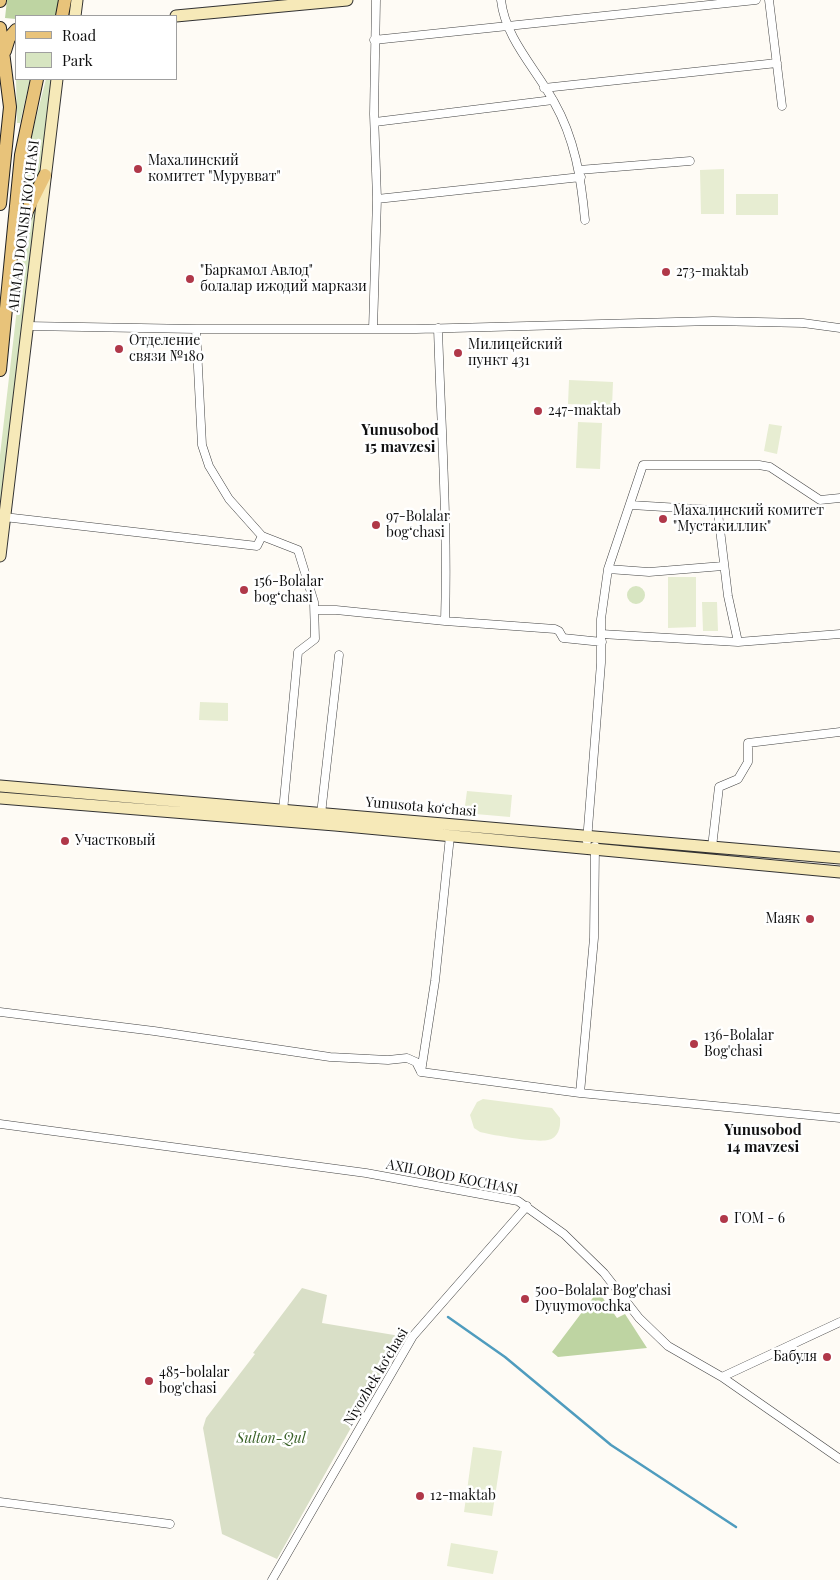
<!DOCTYPE html>
<html>
<head>
<meta charset="utf-8">
<style>
	body { margin:0 }
	#map { position:relative; width:840px; height:1580px; overflow:hidden; background:#fefbf5; font-family:"Playfair Display",serif }
	canvas { display:block }
	.legend { position:absolute; left:15px; top:15px; width:162px; height:65px; box-sizing:border-box; background:#fff; border:1px solid #9f9f9f; margin:0; padding:6px 9px; list-style:none; font-size:15px; color:#101010 }
	.legend li { display:flex; align-items:center; gap:10px; height:25px }
	.legend b { width:25px; border:1px solid #9f9f9f }
</style>
</head>
<body>
<div id="map">
<canvas width="840" height="1580"></canvas>
<ul class="legend">
<li><b style="height:6px;background:#e8c37a"></b>Road</li>
<li><b style="height:14px;background:#d7e5c1"></b>Park</li>
</ul>
</div>
<script>
const context = document.querySelector('canvas').getContext('2d');
context.lineJoin = 'round';
function fill(path, color) {
  context.fillStyle = color;
  context.fill(path, 'evenodd');
}
function stroke(path, color, width, dash) {
  context.strokeStyle = color;
  context.lineWidth = width;
  context.lineCap = dash ? 'butt' : 'round';
  context.setLineDash(dash || []);
  context.stroke(path);
}
function drawText(font, color, halo, rows, align = 'center') {
  context.font = font + ' "Playfair Display",serif';
  context.lineWidth = 5;
  context.setLineDash([]);
  context.textBaseline = 'middle';
  context.strokeStyle = halo;
  context.fillStyle = color;
  for (const [text, x, y, turn = 0] of rows) {
    context.save();
    context.translate(x, y);
    context.rotate((+turn || 0) * Math.PI / 180);
    context.textAlign = isNaN(turn) ? turn : align;
    if (halo) context.strokeText(text, 0, 0);
    context.fillText(text, 0, 0);
    context.restore();
  }
}
const green = new Path2D(`
	M 16,79 L 30,79 L 20,123 L 17,123 Z
	M 46,79 L 52,79 L 40,172 L 25,208 L 22,209 L 31,138 Z
	M 38,199 L 0,516 L 0,455 L 28,214 Z
	M627 595a9 9 0 1 1 18 0a9 9 0 1 1-18 0Z`);
const forest = new Path2D(`
	M 7,0 L 62,0 L 58,16 L 16,16 L 16,19 L 5,18 Z
	M 598,1291 L 617,1318 L 625,1314 L 647,1348 L 558,1357 L 552,1352 Z`);
const cemetery = new Path2D(`
	M 302,1288 L 327,1295 L 322,1323 L 394,1335 L 401,1339 L 277,1559 L 222,1534 L 203,1428 L 206,1418 L 255,1354 L 253,1353 Z`);
const pitch = new Path2D(`
	M 724,169 L 724,214 L 701,214 L 700,170 Z
	M 736,194 L 778,194 L 778,215 L 736,215 Z
	M 569,380 L 613,382 L 612,406 L 568,404 Z
	M 578,422 L 602,423 L 600,469 L 576,468 Z
	M 769,424 L 782,426 L 777,454 L 764,451 Z
	M 668,577 L 696,577 L 696,627 L 668,628 Z
	M 702,602 L 717,602 L 718,631 L 703,631 Z
	M 200,702 L 228,703 L 228,721 L 199,720 Z
	M 467,791 L 512,795 L 510,817 L 464,813 Z
	M 483,1099 L 552,1108 L 560,1118 C 561,1128 558,1138 548,1140 C 537,1143 492,1135 480,1132 L 474,1128 L 470,1115 L 477,1102 Z
	M 473,1447 L 502,1451 L 492,1516 L 464,1512 Z
	M 451,1543 L 498,1551 L 493,1574 L 447,1566 Z`);
const stream = new Path2D(`
	M 448,1317 L 505,1357 L 611,1445 L 736,1527`);
const street = new Path2D(`
	M 501,0 C 505,38 536,69 554,102 C 575,139 581,178 585,220
	M 769,0 L 782,106
	M 374,40 L 756,0
	M 544,88 L 777,63
	M 375,122 L 553,100
	M 579,170 L 690,161
	M 377,199 L 581,177
	M 27,326 L 196,329 L 416,329 L 713,321 L 803,323 L 840,328
	M 196,329 L 202,445 L 209,466 L 229,499 L 262,536 L 298,550 L 314,602 L 315,639 L 298,652 L 283,811
	M 373,329 L 377,199 L 374,114 L 376,0
	M 631,505 L 713,510 L 718,513 L 728,596 L 738,642
	M 4,517 L 257,546 L 262,536
	M 608,569 L 649,572 L 723,566
	M 316,610 L 336,610 L 445,621 C 448,524 441,426 438,328
	M 445,621 L 555,629 L 559,631 L 563,638 L 602,642
	M 601,634 L 738,642 L 840,634
	M 321,814 L 339,655
	M 587,841 L 601,663 L 601,619 L 608,569 L 643,465 L 759,465 L 770,467 L 820,500 L 840,498
	M 712,847 L 719,787 L 738,779 L 748,762 L 748,743 L 840,732
	M 0,1012 L 154,1031 L 330,1057 L 388,1060 L 407,1058 L 416,1062 L 421,1072 L 580,1093 L 840,1118
	M 421,1072 L 435,981 L 450,836
	M 580,1093 L 594,938 L 595,846
	M 0,1124 L 366,1173 L 518,1201 L 564,1234 L 604,1273 L 639,1318 L 668,1346 L 722,1377 L 840,1459
	M 722,1377 L 840,1322
	M 0,1502 L 170,1524
	M 272,1580 L 413,1336 L 527,1206`);
const secondary = new Path2D(`
	M 75,16 L 77,0
	M 176,16 L 347,0
	M 0,556 L 57,79
	M 0,786 L 840,858
	M 0,798 L 335,825 L 840,872`);
const primary = new Path2D(`
	M 0,1 L 0,0
	M 62,16 L 65,0
	M 0,28 L 10,107 L 0,204
	M 5,51 L 9,38 L 16,30
	M 20,234 L 27,211 L 45,175
	M 0,370 L 21,155 L 37,79`);
const markers = [
	[138,169,5,"#b03849"],
	[666,272,5,"#b03849"],
	[190,279,5,"#b03849"],
	[119,349,5,"#b03849"],
	[458,353,5,"#b03849"],
	[538,411,5,"#b03849"],
	[663,519,5,"#b03849"],
	[376,525,5,"#b03849"],
	[244,590,5,"#b03849"],
	[65,841,5,"#b03849"],
	[810,919,5,"#b03849"],
	[694,1044,5,"#b03849"],
	[724,1219,5,"#b03849"],
	[525,1299,5,"#b03849"],
	[827,1357,5,"#b03849"],
	[149,1381,5,"#b03849"],
	[420,1496,5,"#b03849"]
];
const poiNames = [
	["Махалинский",148,161],
	["комитет \"Мурувват\"",148,177],
	["\"Баркамол Авлод\"",200,271],
	["болалар ижодий маркази",200,287],
	["273-maktab",676,272],
	["Отделение",129,341],
	["связи №180",129,357],
	["Милицейский",468,345],
	["пункт 431",468,361],
	["247-maktab",548,411],
	["Махалинский комитет",673,511],
	["\"Мустакиллик\"",673,527],
	["97-Bolalar",386,517],
	["bogʻchasi",386,533],
	["156-Bolalar",254,582],
	["bogʻchasi",254,598],
	["Участковый",75,841],
	["Маяк",800,919,"right"],
	["136-Bolalar",704,1036],
	["Bog'chasi",704,1052],
	["ГОМ - 6",734,1219],
	["500-Bolalar Bog'chasi",535,1291],
	["Dyuymovochka",535,1307],
	["Бабуля",817,1357,"right"],
	["485-bolalar",159,1373],
	["bog'chasi",159,1389],
	["12-maktab",430,1496]
];
const streetNames = [
	["AHMAD DONISH KO'CHASI",24,226,-83],
	["Yunusota koʻchasi",421,807,5],
	["AXILOBOD KOCHASI",452,1177,11],
	["Niyozbek koʻchasi",376,1377,-59]
];
const parkNames = [
	["Sulton-Qul",271,1439]
];
const neighbourhoodNames = [
	["Yunusobod",400,430],
	["15 mavzesi",400,447],
	["Yunusobod",763,1130],
	["14 mavzesi",763,1147]
];
fill(green, '#d7e5c1');
fill(forest, '#bed4a2');
fill(cemetery, '#d9dfc7');
fill(pitch, '#e7edd2');
stroke(stream, '#4f9cbe', 2.5);
stroke(street, '#434343', 9);
stroke(secondary, '#323232', 13);
stroke(primary, '#212121', 14);
stroke(street, '#fff', 8);
stroke(secondary, '#f6e9b8', 11);
stroke(primary, '#e8c37a', 12);
for (const [x, y, r, color] of markers) {
  const dot = new Path2D();
  dot.arc(x, y, r, 0, 2 * Math.PI);
  context.fillStyle = color;
  context.fill(dot);
  stroke(dot, '#fff', 2);
}
drawText('14px', '#101010', '#fff', poiNames, 'left');
drawText('14px', '#101010', '#fff', streetNames);
drawText('italic 14px', '#396127', '#fff', parkNames);
drawText('bold 15px', '#101010', '#fff', neighbourhoodNames);
</script>
</body>
</html>
